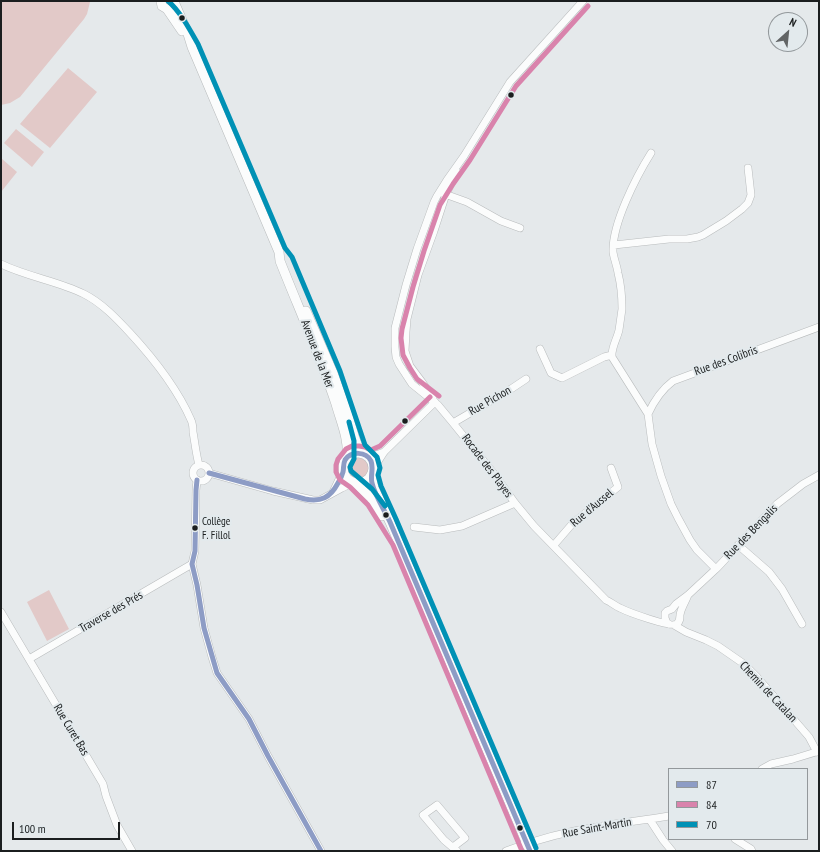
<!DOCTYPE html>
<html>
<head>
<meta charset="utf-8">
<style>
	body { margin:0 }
	#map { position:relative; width:820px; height:852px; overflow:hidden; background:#e5e9eb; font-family:"PT Sans Narrow",sans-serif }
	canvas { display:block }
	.frame { position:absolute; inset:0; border:2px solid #1b1e1f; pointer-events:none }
	.legend { position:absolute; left:668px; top:768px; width:140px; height:72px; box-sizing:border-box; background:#e3eaed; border:1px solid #93989b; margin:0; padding:5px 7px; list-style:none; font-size:12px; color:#1b1e1f }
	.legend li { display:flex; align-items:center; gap:8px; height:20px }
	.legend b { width:20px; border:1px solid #93989b }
	.north { position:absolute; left:768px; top:12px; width:40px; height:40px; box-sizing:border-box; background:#e3eaed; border:1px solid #93989b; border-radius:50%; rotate:27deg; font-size:11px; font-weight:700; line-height:16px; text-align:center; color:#1b1e1f }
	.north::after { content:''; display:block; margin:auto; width:14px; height:18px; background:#626566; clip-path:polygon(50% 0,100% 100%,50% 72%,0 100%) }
	.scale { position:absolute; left:12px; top:822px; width:108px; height:18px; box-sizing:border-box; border:2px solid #1b1e1f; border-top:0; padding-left:5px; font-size:12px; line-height:14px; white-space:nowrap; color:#1b1e1f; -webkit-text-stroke:3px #e3eaed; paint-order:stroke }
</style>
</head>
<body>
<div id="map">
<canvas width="820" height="852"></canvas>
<div class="frame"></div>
<ul class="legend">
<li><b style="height:5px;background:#8d9cc5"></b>87</li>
<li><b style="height:5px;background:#d983ac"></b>84</li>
<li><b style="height:5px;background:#0091b5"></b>70</li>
</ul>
<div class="north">N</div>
<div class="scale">100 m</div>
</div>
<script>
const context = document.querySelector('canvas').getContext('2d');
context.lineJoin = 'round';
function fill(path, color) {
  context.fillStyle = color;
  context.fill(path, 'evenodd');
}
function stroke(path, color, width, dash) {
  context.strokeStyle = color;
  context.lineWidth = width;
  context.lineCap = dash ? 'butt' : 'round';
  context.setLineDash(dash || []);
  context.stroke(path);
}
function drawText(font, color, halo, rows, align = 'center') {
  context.font = font + ' "PT Sans Narrow",sans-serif';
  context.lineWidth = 4;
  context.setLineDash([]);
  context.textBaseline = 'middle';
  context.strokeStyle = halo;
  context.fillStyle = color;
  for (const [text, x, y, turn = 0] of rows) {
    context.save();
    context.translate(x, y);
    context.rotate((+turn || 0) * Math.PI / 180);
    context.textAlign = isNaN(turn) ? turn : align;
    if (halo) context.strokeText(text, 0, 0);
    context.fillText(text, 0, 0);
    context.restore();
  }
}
const green = new Path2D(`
	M 1,1 L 90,1 L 90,2 L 87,14 L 84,19 L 20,97 L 10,103 L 1,105 Z
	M 68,68 L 97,92 L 50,148 L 20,124 Z
	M 16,129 L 44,152 L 32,167 L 4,143 Z
	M 1,158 L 17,172 L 1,192 Z
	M 354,453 C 361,453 371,456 372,463 C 372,466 371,470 370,472 C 368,480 365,483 356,482 C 352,481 349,480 346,476 C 340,467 345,457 354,453 Z
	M 49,590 L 69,629 L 47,641 L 27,602 Z`);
const minor = new Path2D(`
	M 583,1 L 510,82 L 464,156 L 447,180 L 437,196 L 434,202 L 417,249 L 406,285 L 395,328 L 395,347 L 396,357 L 399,364 L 412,384 L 438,405 L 453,423 L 495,475 L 515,503 L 534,526 L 606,600 C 611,602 615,606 620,608 C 628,612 671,628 677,624 C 680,621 680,619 680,615 C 681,608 686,601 688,595
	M 651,153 C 636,177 612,224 613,252 C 614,259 617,266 618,273 C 621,285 622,297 622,309 C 621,316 620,323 619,330 C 617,339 611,348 612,357 L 648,414 L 652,444 L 661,476 L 671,504 L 678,518 L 690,540 L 697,550 L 716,569
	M 442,193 L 467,202 L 501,221 L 520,228
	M 614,245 L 669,239 L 687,239 L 698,237 L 703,235 L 726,221 L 742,209 L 748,203 L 751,195 L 748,168
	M 1,264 C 28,277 58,281 84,294 C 102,303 117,319 130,333 C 154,359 177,388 191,420 C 193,424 193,428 193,432 C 195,443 196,454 199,465
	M 540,349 L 551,373 L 562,378 L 604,357 L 612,355
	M 433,399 L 422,382 L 410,366 L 405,351 L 406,332 L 407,319 L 418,275 L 434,231 L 446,194 L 457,172
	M 648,414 C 654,401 661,390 673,381 L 819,327
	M 453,423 L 511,389 L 526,379
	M 368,457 L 376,455 L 384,452
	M193 473a8 8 0 1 1 16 0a8 8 0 1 1-16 0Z
	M 373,469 L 384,452 L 435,402
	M 209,473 L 273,491 L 313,500 L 320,500 L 342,488 L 354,482
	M 197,480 L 196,490 L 195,551 L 192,564 L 197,585 L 204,628 L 212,657 L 217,673 L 249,719 L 268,756 L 321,851
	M 333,492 L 343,471
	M 414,527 L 440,530 L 462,526 L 515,503
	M 554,545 L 573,523 L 618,487 L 611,468
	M 738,545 L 769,572 L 782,589 L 802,624
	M 1,612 L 103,784 L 106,796 L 117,825 L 132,851
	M 669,624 L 667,623 L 665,618 L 665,613 L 667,611 L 672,609 L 676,604 L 688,595 L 717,568 L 777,504 L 803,484 L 819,475
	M 674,625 L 686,632 L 706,640 L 718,646 L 744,664 L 757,677 L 809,737 L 817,752
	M 29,659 L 192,564
	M 762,769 L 771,764 L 793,759 L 819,751
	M 650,820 L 663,840 L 672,851
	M 735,839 L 751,849 L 752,851
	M 453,847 L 465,838 L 437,805 L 423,815 L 444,840 L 457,851
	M 506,851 C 537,839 569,831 602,826 C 624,822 647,820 669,816`);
const major = new Path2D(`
	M 161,1 L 162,6 L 167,9 L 182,31
	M 175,4 L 188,34 L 192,47 L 279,252 L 280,261 C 299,309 320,356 336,404 C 341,422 349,439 347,458
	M 306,311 L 333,373 L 347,412 L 355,439 L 359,449 L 363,454
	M343 468a15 15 0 1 1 30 0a15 15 0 1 1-30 0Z
	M 371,475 L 374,488 L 390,522 L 530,851
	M 354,482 L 371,498 L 382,516`);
const bus1 = new Path2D(`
	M 209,473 L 305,499 C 321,502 330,498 338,483 C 340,480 342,476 343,472 C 344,468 343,464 345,460 C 351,451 366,451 371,461 C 374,468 370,476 372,483 C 375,496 384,509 390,522 L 530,851
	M 197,480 L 196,490 L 195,551 L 192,564 L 197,585 L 204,628 L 217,673 L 249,719 L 268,756 L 321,851`);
const bus2 = new Path2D(`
	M 439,396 L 417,379 L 410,368 L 403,355 L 401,338 L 402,329 L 413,287 L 424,251 L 440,205 L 453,184 L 470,160 L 516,86 L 588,6
	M 430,397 L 380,446 L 371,450 L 365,447 L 359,446 L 352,446 L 346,449 L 338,459 L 336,465 L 336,472 L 340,480 L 350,487 L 368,505 L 393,545 L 522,851`);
const bus3 = new Path2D(`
	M 168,1 C 180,11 190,30 198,44 L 285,248 L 292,257 L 340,371 L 365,445 L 377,457 L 380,468 L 378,475 L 381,486 L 396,519 L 536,848
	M 349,422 L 354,441 L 354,459 L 350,467 L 351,471 L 372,489 L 385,506`);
const markers = [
	[182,18,3.5,"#1b1e1f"],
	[511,95,3.5,"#1b1e1f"],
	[405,421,3.5,"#1b1e1f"],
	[386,515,3.5,"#1b1e1f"],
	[195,528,3.5,"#1b1e1f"],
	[520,828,3.5,"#1b1e1f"]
];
const busNames = [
	["Collège",202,522],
	["F. Fillol",202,536]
];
const streetNames = [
	["Avenue de la Mer",317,354,69],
	["Rue des Colibris",726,361,-20],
	["Rue Pichon",490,401,-30],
	["Rocade des Playes",487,466,53],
	["Rue d'Aussel",592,508,-40],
	["Rue des Bengalis",751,532,-46],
	["Traverse des Prés",111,612,-30],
	["Chemin de Catalan",768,692,47],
	["Rue Curet Bas",71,730,59],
	["Rue Saint-Martin",597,828,-10]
];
fill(green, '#e2c9c8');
stroke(minor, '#b8bbbc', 8);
stroke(major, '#b8bbbc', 10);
stroke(minor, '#fbfcfc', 7);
stroke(major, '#fbfcfc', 9);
stroke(bus1, '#8d9cc5', 5);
stroke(bus2, '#d983ac', 5);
stroke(bus3, '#0091b5', 5);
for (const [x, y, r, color] of markers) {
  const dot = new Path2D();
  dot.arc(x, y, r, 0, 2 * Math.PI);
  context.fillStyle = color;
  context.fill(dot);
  stroke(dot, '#e3eaed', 1.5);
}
drawText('11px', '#1b1e1f', '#e3eaed', busNames, 'left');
drawText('12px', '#1b1e1f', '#e3eaed', streetNames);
</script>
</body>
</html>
